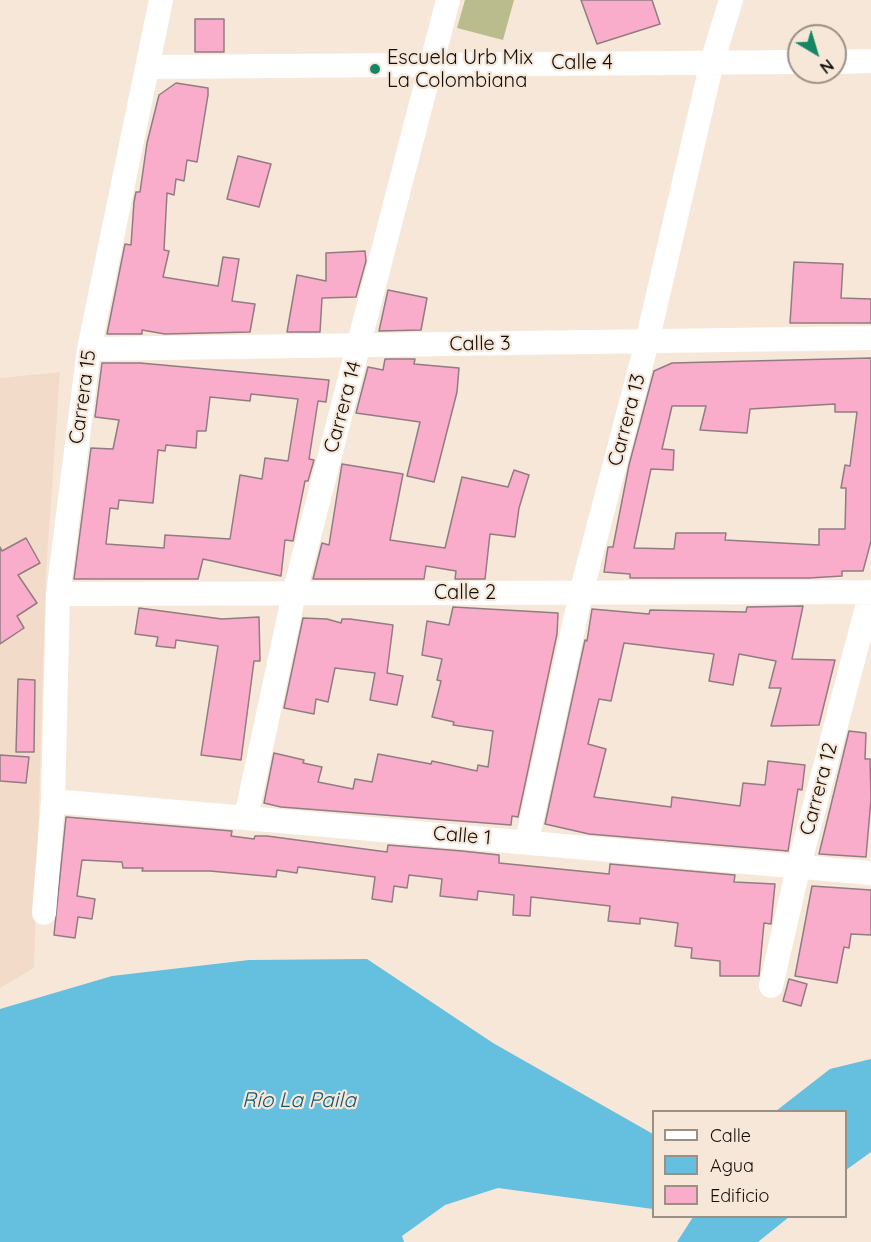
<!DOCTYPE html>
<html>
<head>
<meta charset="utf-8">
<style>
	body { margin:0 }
	#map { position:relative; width:871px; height:1242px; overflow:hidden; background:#f7e7d9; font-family:Quicksand,sans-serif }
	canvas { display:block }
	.legend { position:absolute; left:652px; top:1110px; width:195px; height:108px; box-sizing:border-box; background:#f7e7d9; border:2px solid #9b9085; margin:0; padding:8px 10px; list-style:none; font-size:18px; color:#120d08 }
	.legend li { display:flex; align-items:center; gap:12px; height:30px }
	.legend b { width:30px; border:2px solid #9b9085 }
	.north { position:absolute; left:787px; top:24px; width:60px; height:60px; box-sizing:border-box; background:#f7e7d9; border:2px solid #9b9085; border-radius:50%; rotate:142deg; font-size:16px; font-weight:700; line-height:24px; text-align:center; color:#120d08 }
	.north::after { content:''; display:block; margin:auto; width:21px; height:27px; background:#168664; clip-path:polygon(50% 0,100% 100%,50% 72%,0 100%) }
</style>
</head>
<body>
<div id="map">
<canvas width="871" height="1242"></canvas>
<ul class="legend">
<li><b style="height:8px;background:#fff"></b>Calle</li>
<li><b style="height:16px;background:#65bfdf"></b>Agua</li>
<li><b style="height:16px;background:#faadca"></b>Edificio</li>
</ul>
<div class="north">N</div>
</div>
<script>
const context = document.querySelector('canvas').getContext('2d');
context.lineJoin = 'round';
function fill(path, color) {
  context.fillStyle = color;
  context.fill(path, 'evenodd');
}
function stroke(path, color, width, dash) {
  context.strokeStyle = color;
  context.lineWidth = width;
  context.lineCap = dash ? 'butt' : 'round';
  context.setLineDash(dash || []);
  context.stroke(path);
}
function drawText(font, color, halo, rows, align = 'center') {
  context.font = font + ' Quicksand,sans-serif';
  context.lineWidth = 4.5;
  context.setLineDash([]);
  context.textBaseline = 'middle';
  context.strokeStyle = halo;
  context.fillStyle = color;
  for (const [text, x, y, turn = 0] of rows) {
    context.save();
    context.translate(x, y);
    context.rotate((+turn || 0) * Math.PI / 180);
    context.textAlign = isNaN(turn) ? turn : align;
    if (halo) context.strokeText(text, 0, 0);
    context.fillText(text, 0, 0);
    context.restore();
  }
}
const built = new Path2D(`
	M 60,372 L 46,574 L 34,968 L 0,988 L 0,378 Z`);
const green = new Path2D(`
	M 465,0 L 514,0 L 503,40 L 457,28 Z`);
const water = new Path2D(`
	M 367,959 L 493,1043 L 653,1134 L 653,1209 L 498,1188 L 445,1205 L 402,1236 L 404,1242 L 0,1242 L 0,1009 L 112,976 L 249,960 Z
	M 871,1059 L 871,1152 L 846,1170 L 846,1112 L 776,1111 L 830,1069 Z
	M 693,1217 L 693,1216 L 789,1217 L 758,1242 L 677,1242 Z`);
const building = new Path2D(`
	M 581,0 L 652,0 L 660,24 L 597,44 Z
	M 195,19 L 224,19 L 224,52 L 195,52 Z
	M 176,83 L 208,88 L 208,95 L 197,162 L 187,160 L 184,181 L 176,179 L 174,195 L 167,193 L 164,250 L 169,251 L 163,277 L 218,286 L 223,257 L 239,259 L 232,301 L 255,304 L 250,332 L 165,334 L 142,330 L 142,334 L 107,334 L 125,244 L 131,245 L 134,202 L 136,192 L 140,192 L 147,143 L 159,95 Z
	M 238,156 L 271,164 L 259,207 L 227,199 Z
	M 365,251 L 366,261 L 356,297 L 322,298 L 320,332 L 287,332 L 297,275 L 326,281 L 326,253 Z
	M 794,262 L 843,264 L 841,298 L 871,299 L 871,323 L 790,323 Z
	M 388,290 L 427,298 L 421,330 L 379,331 Z
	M 871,358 L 871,541 L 863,571 L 842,571 L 842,576 L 809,578 L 630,578 L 630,574 L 604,572 L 608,547 L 613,547 L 629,465 L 654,371 L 672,363 ZM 835,404 L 835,412 L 857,412 L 850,466 L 845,465 L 841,488 L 846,488 L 845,529 L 819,529 L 819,545 L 725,540 L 726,533 L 676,533 L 674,549 L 634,548 L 651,469 L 673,470 L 674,450 L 662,449 L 672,406 L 706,406 L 700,430 L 747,433 L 750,409 Z
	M 385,359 L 415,359 L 414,364 L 459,368 L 457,392 L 434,482 L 407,476 L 420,422 L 356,413 L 368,367 L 383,370 Z
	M 102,363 L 140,363 L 329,380 L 326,402 L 318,401 L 309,459 L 314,460 L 308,481 L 305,481 L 293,541 L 285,540 L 281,576 L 203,559 L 198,579 L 74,579 L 91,448 L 113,449 L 119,420 L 95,417 ZM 251,394 L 298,399 L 288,461 L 265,458 L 262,479 L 240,475 L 230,539 L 165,535 L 164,548 L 106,544 L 110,508 L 118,509 L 119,500 L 153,503 L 158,450 L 165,451 L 166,445 L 196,448 L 197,431 L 206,431 L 210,397 L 250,401 Z
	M 342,464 L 403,474 L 390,540 L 445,548 L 462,477 L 508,487 L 514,470 L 529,475 L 519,508 L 515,537 L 490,534 L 485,579 L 455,579 L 456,571 L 426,566 L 424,579 L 313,579 L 322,543 L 329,545 Z
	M 26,538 L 40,563 L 18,575 L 37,603 L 17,616 L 24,628 L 0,644 L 0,547 L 2,551 Z
	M 803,606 L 792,659 L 835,660 L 819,725 L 771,726 L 781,688 L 769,688 L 776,661 L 739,654 L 733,685 L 709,681 L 714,654 L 624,643 L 611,701 L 599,699 L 588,744 L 606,749 L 594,797 L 671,807 L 672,797 L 740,806 L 743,783 L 765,785 L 768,761 L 805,765 L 802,790 L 798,789 L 788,851 L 589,834 L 545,824 L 585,640 L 587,641 L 592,609 L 649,614 L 650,610 L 746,612 L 747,607 Z
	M 453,607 L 558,613 L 557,634 L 518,817 L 512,816 L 511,825 L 281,807 L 264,803 L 274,753 L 304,760 L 303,763 L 322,767 L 318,782 L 353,789 L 355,779 L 372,782 L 378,754 L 431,764 L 432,761 L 477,771 L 478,765 L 488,767 L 493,731 L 453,725 L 454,722 L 432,717 L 441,681 L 437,680 L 442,659 L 422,655 L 427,621 L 449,625 Z
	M 139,608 L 222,619 L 259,617 L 260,661 L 254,661 L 241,760 L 201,755 L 218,646 L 176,640 L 175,648 L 156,646 L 158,637 L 135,634 Z
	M 303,618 L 327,619 L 341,623 L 342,619 L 350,619 L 393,625 L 387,673 L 403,676 L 397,705 L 370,700 L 375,673 L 335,668 L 328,702 L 316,699 L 314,714 L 284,708 Z
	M 18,679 L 35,680 L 34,752 L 16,752 Z
	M 849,731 L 866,733 L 865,759 L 870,759 L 871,799 L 866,857 L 819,854 Z
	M 0,755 L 29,757 L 26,783 L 0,781 Z
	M 66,817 L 232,831 L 231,836 L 254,839 L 255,836 L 267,836 L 387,852 L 388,845 L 462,851 L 499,855 L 499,863 L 609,874 L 610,864 L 735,875 L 734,882 L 775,884 L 771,924 L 764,923 L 759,976 L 720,976 L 720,961 L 691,958 L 692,948 L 675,946 L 678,923 L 640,918 L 640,924 L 608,921 L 610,906 L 531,897 L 530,916 L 513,915 L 514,895 L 478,891 L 477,900 L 440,896 L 442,879 L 409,875 L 407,888 L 394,886 L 392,902 L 372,899 L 375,877 L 337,872 L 298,867 L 297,873 L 277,870 L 276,877 L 210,871 L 142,871 L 143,868 L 123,868 L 122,862 L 82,860 L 77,896 L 95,899 L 92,919 L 78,917 L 75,938 L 54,935 Z
	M 812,886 L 871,890 L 871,935 L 851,934 L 849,948 L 844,947 L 837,983 L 795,976 Z
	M 789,979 L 807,984 L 801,1006 L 783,1001 Z`);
const minor = new Path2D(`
	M 835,62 L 871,61
	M 149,67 L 799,62
	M 89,349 L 871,338
	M 58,594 L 871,592
	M 53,801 L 871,873
	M 246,817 L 294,594 L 448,0
	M 527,841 L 581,593 L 647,342 L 712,62 L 731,0
	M 44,913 L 53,801 L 58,594 L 89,349 L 161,0
	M 771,986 L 798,869 L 871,592`);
const markers = [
	[375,69,6,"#168664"]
];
const poiNames = [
	["Escuela Urb Mix",387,58],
	["La Colombiana",387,81]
];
const streetNames = [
	["Calle 4",582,63],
	["Calle 3",480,344,-1],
	["Carrera 15",83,397,-82],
	["Carrera 14",343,407,-75],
	["Carrera 13",627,420,-75],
	["Calle 2",465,593],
	["Carrera 12",819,789,-75],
	["Calle 1",462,836,5]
];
const waterNames = [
	["Río La Paila",299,1101]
];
fill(built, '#f2dcc9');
fill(green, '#babc8d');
fill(water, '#65bfdf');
fill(building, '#faadca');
stroke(building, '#907c83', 1.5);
stroke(minor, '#fff', 24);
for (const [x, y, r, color] of markers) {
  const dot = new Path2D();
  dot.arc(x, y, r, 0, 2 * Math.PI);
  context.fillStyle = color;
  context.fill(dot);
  stroke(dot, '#f7e7d9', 2);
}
drawText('20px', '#120d08', '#f7e7d9', poiNames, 'left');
drawText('20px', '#120d08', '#f7e7d9', streetNames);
drawText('italic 21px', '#105b71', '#f7e7d9', waterNames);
</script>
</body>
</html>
